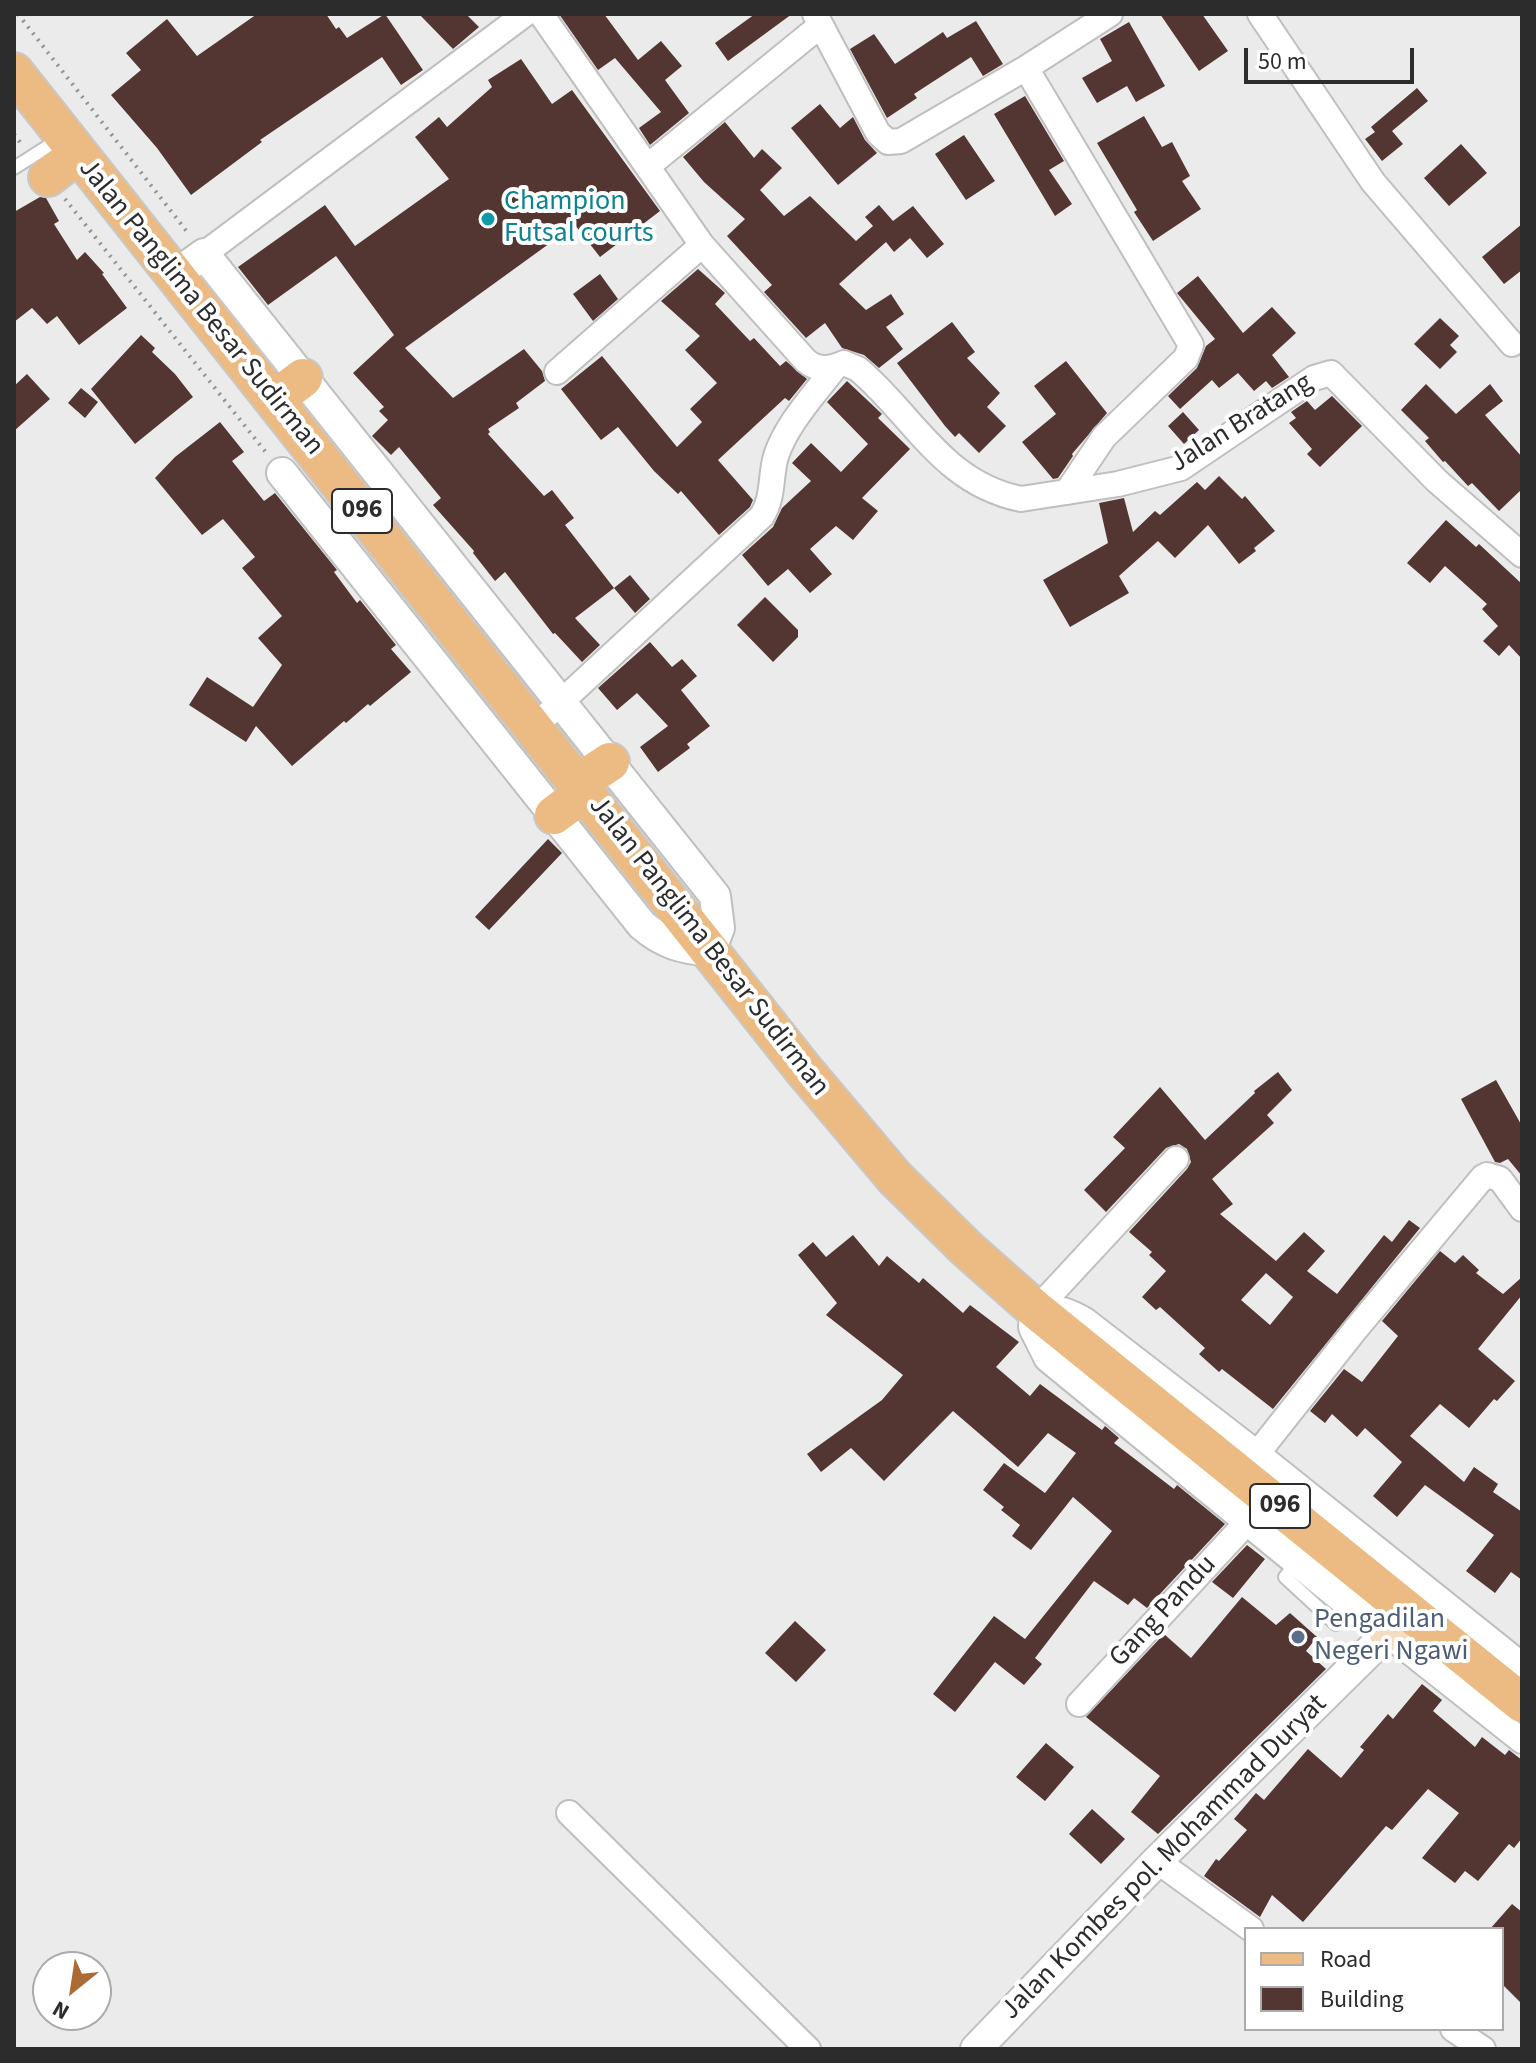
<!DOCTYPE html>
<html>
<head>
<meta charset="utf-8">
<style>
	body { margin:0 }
	#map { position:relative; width:1536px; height:2063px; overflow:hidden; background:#ebebec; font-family:"Source Sans 3",sans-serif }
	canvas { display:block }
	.frame { position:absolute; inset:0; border:16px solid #2c2c2c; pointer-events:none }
	.legend { position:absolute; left:1244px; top:1927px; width:260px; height:104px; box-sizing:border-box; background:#fff; border:2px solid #ababab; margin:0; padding:10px 14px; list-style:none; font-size:24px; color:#2c2c2c }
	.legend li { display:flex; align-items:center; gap:16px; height:40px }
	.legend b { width:40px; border:2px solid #ababab }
	.north { position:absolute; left:32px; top:1951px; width:80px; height:80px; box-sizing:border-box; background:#fff; border:2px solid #ababab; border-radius:50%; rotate:210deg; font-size:22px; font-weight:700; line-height:32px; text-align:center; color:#2c2c2c }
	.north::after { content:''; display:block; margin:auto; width:28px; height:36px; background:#ac6b35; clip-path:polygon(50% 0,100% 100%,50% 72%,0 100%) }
	.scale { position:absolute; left:1244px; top:48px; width:170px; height:36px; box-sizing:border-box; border:4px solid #2c2c2c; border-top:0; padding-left:10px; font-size:24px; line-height:28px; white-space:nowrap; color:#2c2c2c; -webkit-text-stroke:6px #fff; paint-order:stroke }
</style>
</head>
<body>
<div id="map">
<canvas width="1536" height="2063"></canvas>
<div class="frame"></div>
<ul class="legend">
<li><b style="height:10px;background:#ecbb83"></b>Road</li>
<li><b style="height:22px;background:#533632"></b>Building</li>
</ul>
<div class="north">N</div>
<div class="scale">50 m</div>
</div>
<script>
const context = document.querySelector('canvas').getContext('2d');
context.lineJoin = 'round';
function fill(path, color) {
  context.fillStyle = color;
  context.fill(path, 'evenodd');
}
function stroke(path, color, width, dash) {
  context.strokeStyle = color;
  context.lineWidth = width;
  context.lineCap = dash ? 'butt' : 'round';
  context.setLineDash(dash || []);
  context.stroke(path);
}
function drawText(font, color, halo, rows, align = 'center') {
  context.font = font + ' "Source Sans 3",sans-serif';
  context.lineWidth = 8;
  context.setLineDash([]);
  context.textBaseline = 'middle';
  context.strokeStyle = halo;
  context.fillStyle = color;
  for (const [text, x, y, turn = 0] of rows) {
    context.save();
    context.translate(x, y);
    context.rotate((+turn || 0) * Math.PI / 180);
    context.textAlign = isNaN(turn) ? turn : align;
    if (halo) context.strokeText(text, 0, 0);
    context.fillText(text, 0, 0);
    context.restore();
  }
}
const building = new Path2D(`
	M 257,14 L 326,14 L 336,29 L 339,27 L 347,38 L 385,14 L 423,70 L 401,85 L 382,57 L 260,140 L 262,142 L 191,195 L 157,148 L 111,95 L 141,70 L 126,53 L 167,19 L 197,56 Z
	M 419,14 L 466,14 L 479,27 L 453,49 Z
	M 559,14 L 604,14 L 638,60 L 661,41 L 682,66 L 665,80 L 689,113 L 650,145 L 639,128 L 661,112 L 615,58 L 598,70 Z
	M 755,14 L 792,14 L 728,61 L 715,43 Z
	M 1160,14 L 1202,14 L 1228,51 L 1199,71 Z
	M 976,21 L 1003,64 L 983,76 L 971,57 L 914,94 L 917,98 L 887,118 L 850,49 L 874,34 L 895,64 L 943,32 L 947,38 Z
	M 1129,22 L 1165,86 L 1136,102 L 1127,86 L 1097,103 L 1082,78 L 1112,61 L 1100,39 Z
	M 521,59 L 552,104 L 572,90 L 660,211 L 600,257 L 575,225 L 405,348 L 453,398 L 524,349 L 542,371 L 545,381 L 516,403 L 519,408 L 488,429 L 490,432 L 488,434 L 544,496 L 552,490 L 574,518 L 565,525 L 614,588 L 575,618 L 600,645 L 582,662 L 555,633 L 553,634 L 505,572 L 495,581 L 473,553 L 474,551 L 433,505 L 441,498 L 399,447 L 391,455 L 372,436 L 388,420 L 379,411 L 384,407 L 353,373 L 394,335 L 336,256 L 268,305 L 238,267 L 325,205 L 355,246 L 449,179 L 415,137 L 439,117 L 447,127 L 492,87 L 488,80 Z
	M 1417,88 L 1428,101 L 1392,131 L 1403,144 L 1382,161 L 1365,139 L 1375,132 L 1371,127 Z
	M 1025,96 L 1064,161 L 1049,170 L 1072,204 L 1055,216 L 994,114 Z
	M 820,104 L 840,128 L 853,117 L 865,140 L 877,153 L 838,185 L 791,128 Z
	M 1144,116 L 1162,147 L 1172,142 L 1190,176 L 1182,181 L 1201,209 L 1153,241 L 1134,212 L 1137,210 L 1097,143 Z
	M 725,122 L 754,158 L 762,149 L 782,168 L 760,190 L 784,216 L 810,196 L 856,241 L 873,226 L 865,217 L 879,205 L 893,221 L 913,206 L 944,244 L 927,258 L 910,238 L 894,252 L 886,242 L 839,284 L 866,310 L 891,294 L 904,314 L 886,327 L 903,349 L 879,368 L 864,355 L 842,348 L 825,323 L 806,338 L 764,292 L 772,285 L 727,236 L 745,219 L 704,182 L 683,157 Z
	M 964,135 L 995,181 L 966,200 L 935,154 Z
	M 1461,144 L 1487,173 L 1449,206 L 1424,178 Z
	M 40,197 L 46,198 L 59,221 L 54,224 L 77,260 L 85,252 L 104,273 L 102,274 L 127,308 L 79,345 L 57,316 L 47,324 L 32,308 L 14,322 L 14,212 Z
	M 1522,224 L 1522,270 L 1504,284 L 1482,257 Z
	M 698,269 L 725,293 L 715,304 L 750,341 L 754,338 L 780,366 L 786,361 L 807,379 L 789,401 L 785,398 L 718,460 L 753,500 L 750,507 L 719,535 L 681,491 L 678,494 L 654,471 L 618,427 L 601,440 L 561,389 L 602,356 L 677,447 L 702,422 L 690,409 L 717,383 L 685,350 L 700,336 L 661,301 Z
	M 600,274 L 618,299 L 593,321 L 573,294 Z
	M 1198,276 L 1243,333 L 1272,307 L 1296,333 L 1272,355 L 1289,377 L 1272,388 L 1266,381 L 1254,391 L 1238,373 L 1219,388 L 1212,380 L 1180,409 L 1168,396 L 1197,368 L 1206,346 L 1215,339 L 1177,293 Z
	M 1440,318 L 1459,336 L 1450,345 L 1457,352 L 1440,369 L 1414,344 Z
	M 952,322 L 975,352 L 967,358 L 1000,393 L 987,407 L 1006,426 L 979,453 L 959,433 L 955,437 L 945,426 L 897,363 Z
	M 141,335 L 155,348 L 152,352 L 175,374 L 193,397 L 135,444 L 91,389 Z
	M 1066,361 L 1107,413 L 1072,454 L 1073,456 L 1058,478 L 1053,479 L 1022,442 L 1056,414 L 1034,386 Z
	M 27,374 L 50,399 L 14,431 L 14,386 Z
	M 847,381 L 882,414 L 878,418 L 910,449 L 862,498 L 878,511 L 853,540 L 836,526 L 810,549 L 832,574 L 810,593 L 788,569 L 768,586 L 742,555 L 773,527 L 782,508 L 811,481 L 792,463 L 811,443 L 841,472 L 868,444 L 827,402 Z
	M 1426,384 L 1456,414 L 1490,384 L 1503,401 L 1485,415 L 1522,457 L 1522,489 L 1499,511 L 1472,483 L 1468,486 L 1445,461 L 1443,462 L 1425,441 L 1429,438 L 1401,410 Z
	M 81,388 L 98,402 L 85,418 L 68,403 Z
	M 1332,396 L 1362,426 L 1320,467 L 1307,454 L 1312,449 L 1289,423 L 1296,418 L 1291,412 L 1307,401 L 1315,410 Z
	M 1183,412 L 1199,430 L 1184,444 L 1168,426 Z
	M 220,422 L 244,452 L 232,461 L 264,501 L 275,493 L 337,570 L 334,572 L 357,603 L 360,600 L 396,645 L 391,649 L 411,672 L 370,706 L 368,704 L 346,723 L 344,721 L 292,766 L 256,726 L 246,742 L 189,705 L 207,677 L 253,707 L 282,665 L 258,638 L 282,616 L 242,568 L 255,557 L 223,519 L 202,535 L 155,478 L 175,457 Z
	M 1219,476 L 1242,499 L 1245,496 L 1275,531 L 1254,548 L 1256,551 L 1239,564 L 1208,525 L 1175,558 L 1158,541 L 1119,576 L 1129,593 L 1070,627 L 1043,580 L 1108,543 L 1099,503 L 1124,498 L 1133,532 L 1155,511 L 1160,515 L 1197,482 L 1205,490 Z
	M 1446,520 L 1476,547 L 1479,544 L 1522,584 L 1522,659 L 1509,645 L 1499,656 L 1483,641 L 1498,626 L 1482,609 L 1487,604 L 1445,566 L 1430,583 L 1407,563 Z
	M 630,575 L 650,599 L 635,613 L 614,588 Z
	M 765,597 L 798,630 L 798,637 L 773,662 L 737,625 Z
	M 650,642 L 672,667 L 682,659 L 697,676 L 681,690 L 710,726 L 687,744 L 690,748 L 658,772 L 640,747 L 668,726 L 637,693 L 617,710 L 598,688 Z
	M 548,839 L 562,853 L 489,930 L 475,917 Z
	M 1278,1072 L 1292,1090 L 1267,1115 L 1274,1123 L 1212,1179 L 1233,1204 L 1220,1214 L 1276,1261 L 1304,1232 L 1325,1251 L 1307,1271 L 1337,1294 L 1384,1235 L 1392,1242 L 1409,1220 L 1420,1228 L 1273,1409 L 1222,1369 L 1219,1372 L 1199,1354 L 1205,1348 L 1160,1307 L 1156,1310 L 1142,1297 L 1166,1271 L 1149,1255 L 1152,1252 L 1129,1232 L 1187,1169 L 1191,1162 L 1187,1149 L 1179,1144 L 1166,1148 L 1106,1212 L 1084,1190 L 1125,1148 L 1113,1137 L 1160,1087 L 1205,1140 L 1255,1093 L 1254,1091 ZM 1266,1273 L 1293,1297 L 1270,1325 L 1241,1300 Z
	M 1496,1080 L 1522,1126 L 1522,1176 L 1508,1159 L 1500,1163 L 1495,1162 L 1461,1099 Z
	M 853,1235 L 879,1266 L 887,1256 L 919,1283 L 923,1278 L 963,1313 L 970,1305 L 1019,1342 L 996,1367 L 1030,1396 L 1040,1384 L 1102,1430 L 1105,1426 L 1119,1438 L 1114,1443 L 1174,1489 L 1177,1485 L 1225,1524 L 1147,1608 L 1134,1598 L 1128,1605 L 1094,1581 L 1035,1658 L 1042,1664 L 1024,1685 L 995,1662 L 955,1712 L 933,1694 L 994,1616 L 1025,1639 L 1112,1531 L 1073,1497 L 1031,1550 L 1012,1536 L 1020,1525 L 1001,1510 L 1004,1507 L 983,1490 L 1004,1463 L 1045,1493 L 1076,1453 L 1048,1433 L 1018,1467 L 953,1411 L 884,1481 L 851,1448 L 821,1472 L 807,1454 L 882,1400 L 903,1375 L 826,1315 L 837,1303 L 798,1255 L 813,1242 L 826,1257 Z
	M 1440,1251 L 1455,1263 L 1463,1255 L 1479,1270 L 1476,1273 L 1503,1294 L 1522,1277 L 1522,1295 L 1478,1349 L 1515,1381 L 1497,1401 L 1494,1399 L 1469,1428 L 1440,1404 L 1410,1436 L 1464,1482 L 1474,1467 L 1498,1484 L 1493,1492 L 1522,1512 L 1522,1580 L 1511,1572 L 1495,1593 L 1466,1571 L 1494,1535 L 1425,1485 L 1397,1517 L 1373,1496 L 1402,1462 L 1365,1428 L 1357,1437 L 1332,1414 L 1325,1423 L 1310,1411 L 1344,1369 L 1362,1382 L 1398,1336 L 1382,1321 Z
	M 1247,1545 L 1265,1559 L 1233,1598 L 1212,1582 Z
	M 1242,1597 L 1276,1625 L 1290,1613 L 1317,1637 L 1306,1651 L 1326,1669 L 1158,1834 L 1131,1812 L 1160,1776 L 1086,1717 L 1164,1634 L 1191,1658 Z
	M 795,1621 L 826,1650 L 796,1682 L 765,1653 Z
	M 1422,1684 L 1442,1700 L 1433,1711 L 1475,1747 L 1482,1737 L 1505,1755 L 1509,1750 L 1522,1760 L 1522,1838 L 1514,1848 L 1509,1844 L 1478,1881 L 1465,1871 L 1455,1883 L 1422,1858 L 1459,1813 L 1428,1789 L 1392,1830 L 1386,1826 L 1303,1922 L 1272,1895 L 1260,1917 L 1204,1876 L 1216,1859 L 1219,1861 L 1247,1830 L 1234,1819 L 1256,1793 L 1264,1800 L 1308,1749 L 1341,1778 L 1364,1750 L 1360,1747 L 1388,1714 L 1393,1719 Z
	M 1046,1743 L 1074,1767 L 1045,1801 L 1016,1777 Z
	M 1092,1809 L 1125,1839 L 1101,1864 L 1069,1834 Z
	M 1512,1904 L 1522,1912 L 1522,2004 L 1502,1984 L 1502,1929 L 1490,1929 Z`);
const path = new Path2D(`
	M 18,14 L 188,233
	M 14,134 L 22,145
	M 65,199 L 268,455`);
const service = new Path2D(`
	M 14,168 L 61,138
	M 1297,1562 L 1285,1577 L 1336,1624 L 1353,1606`);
const minor = new Path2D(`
	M 541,14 L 702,245 L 806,361 C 818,371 831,369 844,363 L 858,369 C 914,416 942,483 1021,499 L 1118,484 L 1181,468 L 1314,378 L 1331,373 L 1437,481 L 1522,555
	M 815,14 L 878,133 L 888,142 L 901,141 L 1026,68 L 1110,14
	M 1260,14 L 1373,182 L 1512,344
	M 1026,68 L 1191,345 L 1186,358 L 1104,437 L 1067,492
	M 648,166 L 821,25
	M 204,254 L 525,14
	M 557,372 L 702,245
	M 534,727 L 762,516 C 774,496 770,477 776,456 C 787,423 815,394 835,367
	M 1036,1310 L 1176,1159
	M 1038,1310 C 1054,1304 1071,1312 1085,1320 L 1257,1453 L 1522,1665
	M 1249,1464 L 1355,1330 L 1483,1177 L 1487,1175 L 1500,1179 L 1522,1209
	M 1387,1634 L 1522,1741
	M 1079,1704 L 1249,1520
	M 569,1813 L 808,2049
	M 1157,1861 L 1251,1929
	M 1453,2029 L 1483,2049`);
const tertiary = new Path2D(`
	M 174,276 L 204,254 L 715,896 L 719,928 L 710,951 C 682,948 664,944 642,925 L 282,473
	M 976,2049 L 1157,1861 L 1387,1634 L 1049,1357 L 1034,1327 L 1036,1310`);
const secondary = new Path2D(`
	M 1387,1634 L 1409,1611`);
const primary = new Path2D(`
	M 14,72 L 803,1069 L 895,1178 L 967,1249 L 1036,1310 L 1522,1703
	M 48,177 L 78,154
	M 274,400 L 303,378
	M 578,783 L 610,762
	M 554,815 L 585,792`);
const markers = [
	[488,219,8,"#0f9aa8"],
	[1298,1637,8,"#5c6f8a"]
];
const shields = [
	[362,511,60],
	[1280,1506,60]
];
const shieldNames = [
	["096",362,511],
	["096",1280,1506]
];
const cultureNames = [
	["Champion",504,203],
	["Futsal courts",504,235]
];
const streetNames = [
	["Jalan Panglima Besar Sudirman",200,308,51],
	["Jalan Bratang",1242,424,-32],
	["Jalan Panglima Besar Sudirman",708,947,52],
	["Gang Pandu",1164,1612,-47],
	["Jalan Kombes pol. Mohammad Duryat",1165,1858,-45]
];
const serviceNames = [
	["Pengadilan",1314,1621],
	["Negeri Ngawi",1314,1653]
];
fill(building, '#533632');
stroke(service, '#bfbfc0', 16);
stroke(minor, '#bfbfc0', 28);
stroke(tertiary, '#bfbfc0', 34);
stroke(secondary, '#bfbfc0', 38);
stroke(primary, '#c8c8c8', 42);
stroke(path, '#929293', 4, [2, 6]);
stroke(service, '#fff', 12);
stroke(minor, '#fff', 24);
stroke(tertiary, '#fff', 30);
stroke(secondary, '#f5ddc1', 34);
stroke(primary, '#ecbb83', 38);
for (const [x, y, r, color] of markers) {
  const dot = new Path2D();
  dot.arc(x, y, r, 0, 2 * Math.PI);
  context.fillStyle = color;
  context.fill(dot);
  stroke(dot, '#fff', 3);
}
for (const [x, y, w] of shields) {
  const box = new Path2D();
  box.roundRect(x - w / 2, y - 22, w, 44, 6);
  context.fillStyle = '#fff';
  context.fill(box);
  stroke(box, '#2c2c2c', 2);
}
drawText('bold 26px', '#2c2c2c', null, shieldNames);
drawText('28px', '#0d838f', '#fff', cultureNames, 'left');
drawText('28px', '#2c2c2c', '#fff', streetNames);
drawText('28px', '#4e5e75', '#fff', serviceNames, 'left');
</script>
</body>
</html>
